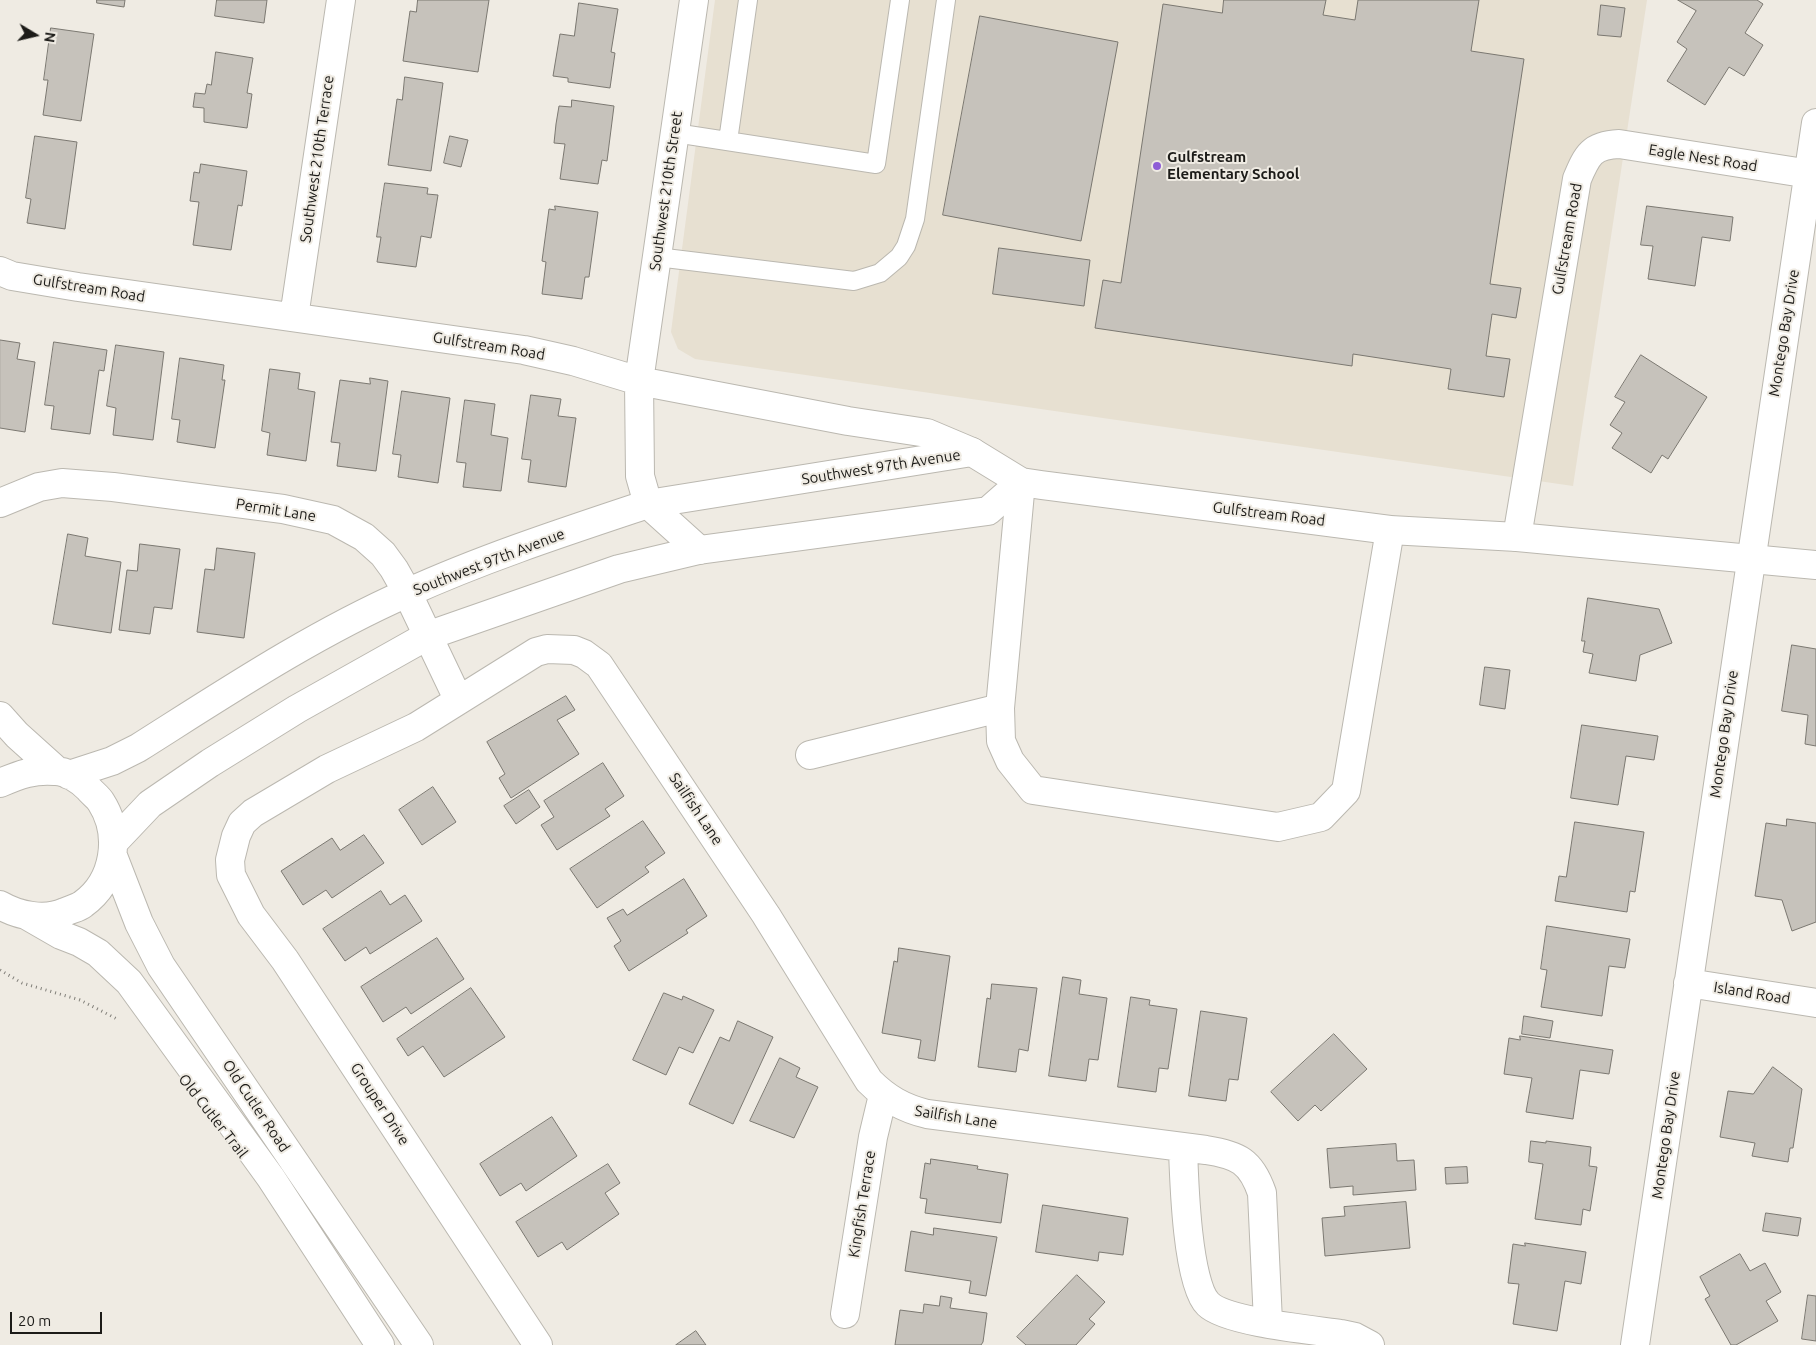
<!DOCTYPE html>
<html>
<head>
<meta charset="utf-8">
<style>
	body { margin:0 }
	#map { position:relative; width:1816px; height:1345px; overflow:hidden; background:#efebe3; font-family:Ubuntu,sans-serif }
	canvas { display:block }
	.north { position:absolute; left:10px; top:10px; width:50px; height:50px; -webkit-text-stroke:4px #efebe3; paint-order:stroke; rotate:99deg; font-size:14px; font-weight:700; line-height:20px; text-align:center; color:#1c1b18 }
	.north::after { content:''; display:block; margin:auto; width:18px; height:22px; background:#1c1b18; clip-path:polygon(50% 0,100% 100%,50% 72%,0 100%) }
	.scale { position:absolute; left:10px; top:1312px; width:92px; height:22px; box-sizing:border-box; border:2px solid #1c1b18; border-top:0; padding-left:6px; font-size:15px; line-height:18px; white-space:nowrap; color:#1c1b18; -webkit-text-stroke:4px #efebe3; paint-order:stroke }
</style>
</head>
<body>
<div id="map">
<canvas width="1816" height="1345"></canvas>
<div class="north">N</div>
<div class="scale">20 m</div>
</div>
<script>
const context = document.querySelector('canvas').getContext('2d');
context.lineJoin = 'round';
function fill(path, color) {
  context.fillStyle = color;
  context.fill(path, 'evenodd');
}
function stroke(path, color, width, dash) {
  context.strokeStyle = color;
  context.lineWidth = width;
  context.lineCap = dash ? 'butt' : 'round';
  context.setLineDash(dash || []);
  context.stroke(path);
}
function drawText(font, color, halo, rows, align = 'center') {
  context.font = font + ' Ubuntu,sans-serif';
  context.lineWidth = 4;
  context.setLineDash([]);
  context.textBaseline = 'middle';
  context.strokeStyle = halo;
  context.fillStyle = color;
  for (const [text, x, y, turn = 0] of rows) {
    context.save();
    context.translate(x, y);
    context.rotate((+turn || 0) * Math.PI / 180);
    context.textAlign = isNaN(turn) ? turn : align;
    if (halo) context.strokeText(text, 0, 0);
    context.fillText(text, 0, 0);
    context.restore();
  }
}
const built = new Path2D(`
	M 715,0 L 1647,0 L 1573,486 L 695,359 L 678,349 L 671,332 Z`);
const building = new Path2D(`
	M 97,0 L 125,0 L 124,7 L 97,3 Z
	M 217,0 L 267,0 L 264,23 L 215,16 Z
	M 418,0 L 489,0 L 478,72 L 403,61 L 410,11 L 416,12 Z
	M 1224,0 L 1326,0 L 1323,15 L 1355,20 L 1358,0 L 1479,0 L 1471,51 L 1524,59 L 1490,284 L 1521,288 L 1516,318 L 1492,314 L 1486,356 L 1510,359 L 1504,397 L 1448,389 L 1451,369 L 1353,354 L 1352,366 L 1095,328 L 1103,280 L 1121,283 L 1163,4 L 1222,13 Z
	M 1678,0 L 1757,0 L 1763,4 L 1745,33 L 1763,45 L 1744,76 L 1729,67 L 1705,105 L 1667,81 L 1687,49 L 1677,42 L 1696,11 Z
	M 579,3 L 618,9 L 611,52 L 615,53 L 610,88 L 568,82 L 568,78 L 553,76 L 560,34 L 574,36 Z
	M 1601,5 L 1625,8 L 1621,37 L 1598,35 Z
	M 980,16 L 1118,42 L 1081,241 L 943,215 Z
	M 51,28 L 94,34 L 81,121 L 43,115 L 48,80 L 44,80 Z
	M 216,52 L 253,58 L 247,93 L 252,94 L 247,128 L 204,122 L 204,108 L 193,107 L 195,93 L 205,94 L 207,84 L 211,85 Z
	M 405,77 L 443,83 L 431,171 L 388,165 L 397,99 L 402,100 Z
	M 572,100 L 614,106 L 607,161 L 602,160 L 598,184 L 560,179 L 565,144 L 554,143 L 556,124 L 559,106 L 571,107 Z
	M 35,136 L 77,142 L 65,229 L 27,223 L 31,199 L 26,198 Z
	M 450,136 L 468,140 L 461,167 L 444,163 Z
	M 201,164 L 247,171 L 242,206 L 238,205 L 231,250 L 193,245 L 199,202 L 190,201 L 194,172 L 199,173 Z
	M 385,183 L 428,188 L 427,194 L 438,195 L 431,238 L 421,236 L 416,267 L 377,262 L 381,237 L 377,237 Z
	M 555,206 L 598,212 L 589,277 L 585,277 L 582,299 L 542,294 L 546,262 L 542,261 L 549,209 L 555,210 Z
	M 1647,206 L 1733,217 L 1730,241 L 1702,237 L 1695,286 L 1648,279 L 1653,246 L 1641,245 Z
	M 999,248 L 1090,260 L 1084,306 L 993,294 Z
	M 0,340 L 20,343 L 17,359 L 35,362 L 25,432 L 0,428 Z
	M 54,342 L 107,350 L 104,371 L 99,370 L 90,434 L 51,429 L 54,406 L 45,405 Z
	M 116,345 L 164,352 L 153,440 L 113,435 L 116,408 L 107,406 Z
	M 1641,355 L 1707,397 L 1668,459 L 1662,455 L 1651,473 L 1612,448 L 1622,433 L 1610,425 L 1625,402 L 1615,397 Z
	M 180,358 L 224,365 L 222,380 L 225,380 L 215,448 L 177,442 L 180,420 L 172,419 Z
	M 270,369 L 300,373 L 298,389 L 315,392 L 306,461 L 267,455 L 270,433 L 262,431 Z
	M 370,378 L 388,381 L 376,471 L 337,466 L 340,443 L 331,442 L 340,380 L 370,384 Z
	M 402,391 L 450,398 L 438,483 L 398,477 L 401,455 L 393,454 Z
	M 531,395 L 561,399 L 558,416 L 576,418 L 566,487 L 528,482 L 531,460 L 522,459 Z
	M 465,400 L 495,404 L 491,435 L 508,438 L 501,491 L 463,487 L 466,463 L 457,462 Z
	M 68,534 L 88,538 L 85,556 L 121,562 L 111,633 L 53,624 Z
	M 140,544 L 180,549 L 172,609 L 154,607 L 150,634 L 119,630 L 127,570 L 137,571 Z
	M 217,548 L 255,553 L 244,638 L 197,632 L 205,569 L 214,570 Z
	M 1588,598 L 1659,609 L 1672,643 L 1640,655 L 1636,681 L 1589,673 L 1593,654 L 1583,652 L 1585,641 L 1582,641 Z
	M 1792,645 L 1816,649 L 1816,746 L 1805,744 L 1808,715 L 1782,711 Z
	M 1485,667 L 1510,670 L 1505,709 L 1480,705 Z
	M 566,696 L 575,710 L 557,720 L 579,754 L 511,798 L 499,778 L 505,774 L 487,742 Z
	M 1582,725 L 1658,736 L 1654,760 L 1626,756 L 1618,805 L 1571,798 Z
	M 603,763 L 624,796 L 605,809 L 610,816 L 557,850 L 541,825 L 554,817 L 544,801 Z
	M 433,787 L 456,822 L 422,845 L 399,810 Z
	M 529,790 L 540,807 L 516,824 L 504,806 Z
	M 1787,819 L 1816,823 L 1816,922 L 1792,931 L 1782,900 L 1755,896 L 1766,823 L 1786,826 Z
	M 643,821 L 665,853 L 645,867 L 649,872 L 597,908 L 570,869 Z
	M 1575,822 L 1644,832 L 1635,892 L 1630,891 L 1627,912 L 1555,901 L 1559,876 L 1566,877 Z
	M 364,835 L 384,863 L 332,898 L 326,890 L 303,905 L 281,871 L 332,838 L 340,850 Z
	M 684,879 L 707,916 L 686,930 L 688,933 L 629,971 L 614,946 L 621,941 L 607,918 L 623,909 L 627,915 Z
	M 381,891 L 390,905 L 405,895 L 422,921 L 370,954 L 366,947 L 345,961 L 323,929 Z
	M 1547,926 L 1630,939 L 1625,968 L 1609,966 L 1602,1016 L 1541,1007 L 1547,970 L 1541,969 Z
	M 437,938 L 464,979 L 411,1014 L 406,1007 L 383,1022 L 361,987 Z
	M 899,948 L 950,956 L 935,1061 L 918,1058 L 921,1040 L 882,1033 L 894,961 L 897,962 Z
	M 1063,977 L 1081,980 L 1079,994 L 1107,998 L 1098,1060 L 1089,1059 L 1086,1081 L 1049,1076 Z
	M 992,984 L 1037,988 L 1028,1051 L 1019,1049 L 1016,1072 L 978,1067 L 987,998 L 990,999 Z
	M 471,988 L 505,1037 L 444,1077 L 423,1046 L 408,1056 L 397,1039 Z
	M 664,993 L 682,1000 L 683,996 L 714,1010 L 693,1053 L 679,1047 L 666,1075 L 633,1060 Z
	M 1131,997 L 1150,1000 L 1149,1005 L 1177,1009 L 1168,1069 L 1159,1068 L 1156,1092 L 1118,1087 Z
	M 1201,1011 L 1247,1018 L 1238,1080 L 1229,1079 L 1226,1101 L 1189,1096 Z
	M 1524,1016 L 1553,1021 L 1550,1038 L 1522,1034 Z
	M 738,1021 L 773,1037 L 733,1124 L 689,1104 L 720,1037 L 729,1041 Z
	M 1334,1034 L 1367,1069 L 1321,1111 L 1315,1105 L 1298,1121 L 1271,1092 Z
	M 1520,1036 L 1613,1050 L 1609,1074 L 1580,1070 L 1573,1119 L 1526,1112 L 1532,1078 L 1504,1074 L 1509,1038 L 1520,1040 Z
	M 780,1058 L 800,1068 L 796,1077 L 818,1087 L 794,1138 L 750,1121 Z
	M 1773,1067 L 1802,1089 L 1793,1148 L 1790,1148 L 1788,1162 L 1752,1156 L 1755,1143 L 1720,1137 L 1728,1091 L 1753,1094 Z
	M 552,1117 L 577,1156 L 526,1191 L 521,1183 L 500,1196 L 480,1164 Z
	M 1531,1141 L 1546,1143 L 1546,1141 L 1591,1147 L 1589,1166 L 1597,1167 L 1590,1211 L 1583,1209 L 1581,1225 L 1535,1219 L 1543,1164 L 1529,1162 Z
	M 1396,1144 L 1397,1161 L 1414,1160 L 1416,1190 L 1353,1195 L 1353,1186 L 1330,1188 L 1327,1149 Z
	M 931,1159 L 978,1166 L 977,1169 L 1008,1174 L 1001,1223 L 925,1213 L 927,1199 L 920,1198 L 925,1163 L 930,1164 Z
	M 608,1164 L 620,1183 L 605,1193 L 619,1214 L 567,1250 L 562,1242 L 538,1257 L 516,1222 Z
	M 1467,1167 L 1468,1183 L 1446,1184 L 1445,1168 Z
	M 1406,1202 L 1410,1248 L 1325,1256 L 1322,1218 L 1345,1216 L 1344,1207 Z
	M 1043,1205 L 1128,1218 L 1123,1255 L 1099,1252 L 1098,1261 L 1036,1252 Z
	M 1766,1213 L 1801,1218 L 1798,1236 L 1763,1231 Z
	M 934,1228 L 997,1237 L 986,1296 L 969,1293 L 971,1281 L 905,1271 L 911,1231 L 933,1235 Z
	M 1525,1243 L 1586,1252 L 1581,1284 L 1565,1281 L 1557,1331 L 1513,1324 L 1519,1284 L 1508,1283 L 1513,1244 L 1525,1246 Z
	M 1740,1254 L 1750,1271 L 1765,1263 L 1781,1292 L 1766,1301 L 1778,1321 L 1736,1345 L 1731,1345 L 1705,1299 L 1710,1296 L 1700,1277 Z
	M 1077,1275 L 1105,1302 L 1089,1319 L 1095,1324 L 1076,1345 L 1026,1345 L 1017,1337 Z
	M 1808,1295 L 1816,1296 L 1816,1341 L 1802,1339 Z
	M 941,1296 L 952,1298 L 950,1308 L 987,1313 L 983,1342 L 981,1345 L 895,1345 L 900,1310 L 923,1313 L 924,1304 L 939,1306 Z
	M 696,1331 L 706,1345 L 676,1345 Z`);
const path = new Path2D(`
	M 0,970 L 22,983 L 80,1000 L 119,1020`);
const lane = new Path2D(`
	M 675,133 L 876,164 L 900,0
	M 728,141 L 748,0
	M 657,257 L 854,281 L 880,273 L 899,257 L 906,246 L 915,219 L 946,0`);
const street = new Path2D(`
	M 694,0 L 639,381 L 640,476 L 648,504 L 699,550
	M 0,271 L 12,276 L 78,287 L 524,350 L 573,361 L 639,381 L 848,421 L 927,433 L 972,452
	M 294,317 L 341,0
	M 0,503 L 39,487 L 62,483 L 113,487 L 283,509 L 333,520 L 364,537 L 383,554 L 394,569 L 407,592 L 458,699
	M 1517,537 L 1577,179 C 1587,155 1592,145 1619,144 L 1816,175
	M 1000,708 L 1021,482
	M 810,755 L 1000,708 L 1001,741 L 1010,761 L 1033,790 L 1278,827 L 1321,817 L 1346,791 L 1390,530
	M 1688,983 L 1816,1003
	M 1183,1148 C 1184,1179 1187,1284 1208,1304 C 1226,1322 1313,1330 1341,1334 L 1355,1337 L 1370,1345
	M 845,1314 L 873,1137 L 883,1095
	M 538,1345 L 285,960 L 251,915 L 231,875 L 230,860 L 236,836 L 242,823 L 253,813 L 327,769 L 416,727 L 536,652 L 547,649 L 574,650 L 584,654 L 599,665 L 766,915 L 869,1081 C 887,1099 903,1108 927,1114 L 1206,1150 C 1238,1155 1251,1161 1262,1193 L 1268,1322
	M 1635,1345 L 1816,123`);
const secondary = new Path2D(`
	M 0,716 L 17,735 L 57,771
	M 69,775 L 112,761 L 138,748 C 225,693 312,635 407,593 C 484,558 567,531 648,504 L 972,452 L 1021,482 L 1041,485 L 1390,530 L 1517,537 L 1816,565
	M 0,783 C 19,775 34,769 55,771 C 67,771 80,780 88,788 C 92,793 98,797 101,802 C 122,835 115,881 83,904 C 78,908 71,909 65,912 C 45,921 19,916 0,905
	M 114,842 L 150,804 L 210,763 L 297,709 L 427,636 L 619,569 L 699,550 L 988,511 L 1021,482
	M 113,856 L 139,923 L 161,966 L 419,1345
	M 28,916 L 61,935 L 79,942 L 98,953 L 129,982 L 271,1178 L 380,1345`);
const markers = [
	[1157,166,5,"#8e5dd6"]
];
const poiNames = [
	["Gulfstream",1167,157],
	["Elementary School",1167,174]
];
const streetNames = [
	["Eagle Nest Road",1703,158,9],
	["Southwest 210th Terrace",317,159,-82],
	["Southwest 210th Street",666,191,-82],
	["Gulfstream Road",1567,239,-80],
	["Gulfstream Road",89,288,9],
	["Montego Bay Drive",1784,333,-81],
	["Gulfstream Road",489,346,9],
	["Southwest 97th Avenue",881,467,-9],
	["Permit Lane",276,510,9],
	["Gulfstream Road",1269,514,7],
	["Southwest 97th Avenue",489,562,-21],
	["Montego Bay Drive",1724,734,-82],
	["Sailfish Lane",696,809,56],
	["Island Road",1752,993,9],
	["Grouper Drive",380,1104,57],
	["Old Cutler Road",256,1106,56],
	["Old Cutler Trail",213,1116,52],
	["Sailfish Lane",956,1117,9],
	["Montego Bay Drive",1666,1135,-82],
	["Kingfish Terrace",862,1204,-81]
];
fill(built, '#e7e0d1');
fill(building, '#c6c2bb');
stroke(building, '#7b7871', 1);
stroke(lane, '#bbb8b0', 20);
stroke(street, '#bbb8b0', 30);
stroke(secondary, '#bbb8b0', 30);
stroke(path, '#817f79', 3, [1, 4]);
stroke(lane, '#fff', 18);
stroke(street, '#fff', 28);
stroke(secondary, '#fff', 28);
for (const [x, y, r, color] of markers) {
  const dot = new Path2D();
  dot.arc(x, y, r, 0, 2 * Math.PI);
  context.fillStyle = color;
  context.fill(dot);
  stroke(dot, '#efebe3', 2);
}
drawText('bold 15px', '#1c1b18', '#efebe3', poiNames, 'left');
drawText('15px', '#1c1b18', '#efebe3', streetNames);
</script>
</body>
</html>
